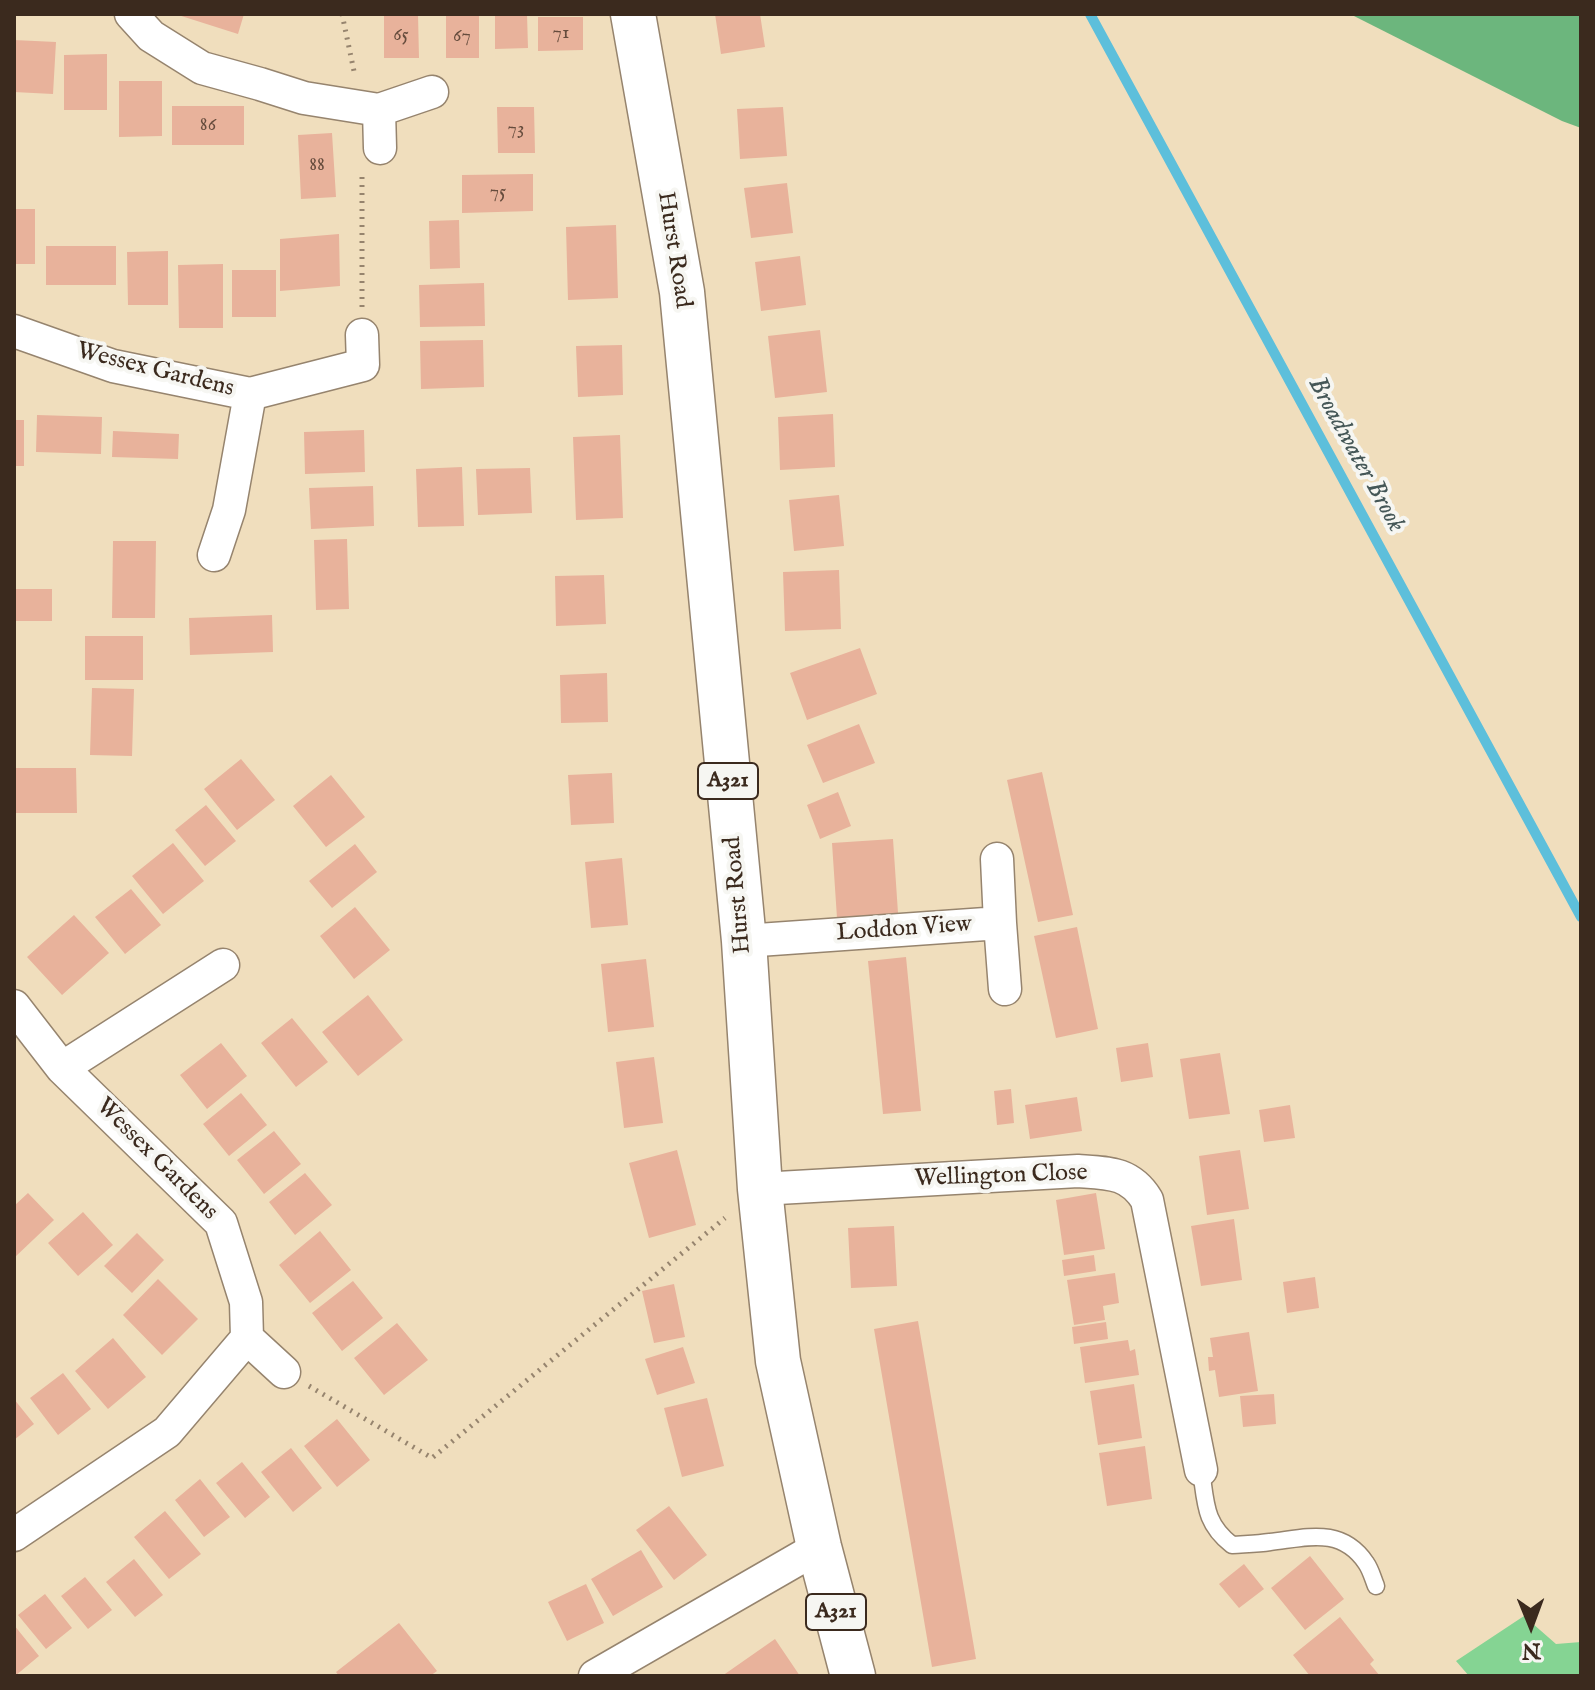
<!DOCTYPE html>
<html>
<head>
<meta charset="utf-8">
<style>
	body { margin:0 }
	#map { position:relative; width:1595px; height:1690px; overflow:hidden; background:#f0debd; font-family:"IM FELL English",serif }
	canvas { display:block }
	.frame { position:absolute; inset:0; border:16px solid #3b2a1e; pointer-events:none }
	.north { position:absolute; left:1491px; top:1586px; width:80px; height:80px; -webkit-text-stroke:6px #f6f6f2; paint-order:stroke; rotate:179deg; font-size:22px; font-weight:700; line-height:32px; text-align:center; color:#3b2a1e }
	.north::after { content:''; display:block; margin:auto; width:28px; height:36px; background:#3b2a1e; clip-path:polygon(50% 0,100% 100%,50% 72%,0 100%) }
</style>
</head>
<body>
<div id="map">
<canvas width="1595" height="1690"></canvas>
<div class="frame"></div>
<div class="north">N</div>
</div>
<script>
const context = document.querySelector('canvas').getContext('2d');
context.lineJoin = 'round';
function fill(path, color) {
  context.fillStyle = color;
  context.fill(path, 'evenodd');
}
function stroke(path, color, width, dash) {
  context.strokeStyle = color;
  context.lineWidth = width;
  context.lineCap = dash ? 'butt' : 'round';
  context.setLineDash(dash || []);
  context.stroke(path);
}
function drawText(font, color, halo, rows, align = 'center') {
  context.font = font + ' "IM FELL English",serif';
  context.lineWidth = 8;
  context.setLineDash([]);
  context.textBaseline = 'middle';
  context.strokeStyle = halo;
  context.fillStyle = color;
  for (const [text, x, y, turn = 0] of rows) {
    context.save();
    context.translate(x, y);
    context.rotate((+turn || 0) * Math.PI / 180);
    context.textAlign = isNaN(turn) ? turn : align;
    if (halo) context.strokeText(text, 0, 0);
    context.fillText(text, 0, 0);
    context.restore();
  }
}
const green = new Path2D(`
	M 1524,1616 L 1556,1644 L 1581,1642 L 1581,1676 L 1469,1676 L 1456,1661 Z`);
const forest = new Path2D(`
	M 1350,14 L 1581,14 L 1581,128 L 1562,121 Z`);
const stream = new Path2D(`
	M 1090,14 L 1581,917`);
const building = new Path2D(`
	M 175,14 L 244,14 L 238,34 Z
	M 384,14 L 418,14 L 419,58 L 384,58 Z
	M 495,14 L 527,14 L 528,48 L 495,49 Z
	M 715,14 L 760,14 L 765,47 L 721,54 Z
	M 446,15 L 479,15 L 479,58 L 446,58 Z
	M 538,17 L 583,17 L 583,50 L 538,51 Z
	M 14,40 L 56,42 L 53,94 L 14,92 Z
	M 107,54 L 107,110 L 64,110 L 64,55 Z
	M 119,81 L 162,81 L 162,136 L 119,137 Z
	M 172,106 L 244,106 L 244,145 L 172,145 Z
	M 497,107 L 534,107 L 535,153 L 498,153 Z
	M 783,107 L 787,156 L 740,159 L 737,109 Z
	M 332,133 L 336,197 L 301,199 L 298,135 Z
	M 533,174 L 533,211 L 462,213 L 462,175 Z
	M 787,183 L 793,233 L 751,238 L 744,188 Z
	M 14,209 L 35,209 L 35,264 L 14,264 Z
	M 459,220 L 460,268 L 430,269 L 429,221 Z
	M 616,225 L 618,298 L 568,300 L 566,227 Z
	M 339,234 L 340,286 L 280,291 L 280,239 Z
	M 46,246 L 116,246 L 116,285 L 46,285 Z
	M 168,251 L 168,305 L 128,305 L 127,252 Z
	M 800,256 L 806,305 L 761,311 L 755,262 Z
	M 223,264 L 223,328 L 179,328 L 178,265 Z
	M 232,270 L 276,270 L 276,317 L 232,317 Z
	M 484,283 L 485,326 L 420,327 L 419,285 Z
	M 820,330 L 827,392 L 775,398 L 768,336 Z
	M 483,340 L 484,387 L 421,389 L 420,341 Z
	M 622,345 L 623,395 L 578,397 L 576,346 Z
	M 833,414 L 835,467 L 780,470 L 778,417 Z
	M 37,415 L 102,417 L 101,454 L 36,452 Z
	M 14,420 L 24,420 L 24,466 L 14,466 Z
	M 364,430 L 365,472 L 305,474 L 304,432 Z
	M 113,431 L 179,434 L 178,459 L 112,457 Z
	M 620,435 L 623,518 L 576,520 L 573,437 Z
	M 462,467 L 464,526 L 418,527 L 416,469 Z
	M 530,468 L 532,513 L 478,515 L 476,469 Z
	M 373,486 L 374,526 L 311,529 L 309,488 Z
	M 839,495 L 844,546 L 794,551 L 789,500 Z
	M 347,539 L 349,609 L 316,610 L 314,540 Z
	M 113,541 L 156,541 L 155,618 L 112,618 Z
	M 839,570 L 841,629 L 785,631 L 783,572 Z
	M 604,575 L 606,624 L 556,626 L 555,576 Z
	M 14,589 L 52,589 L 52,621 L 14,621 Z
	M 272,615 L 273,652 L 190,655 L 189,618 Z
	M 85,636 L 143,636 L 143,680 L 85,680 Z
	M 860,648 L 877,694 L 807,720 L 790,673 Z
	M 607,673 L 608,722 L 561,723 L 560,675 Z
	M 92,688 L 134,689 L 132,756 L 90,755 Z
	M 859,724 L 875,763 L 823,783 L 807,745 Z
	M 241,759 L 275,800 L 237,830 L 204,789 Z
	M 14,768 L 76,768 L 77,813 L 14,813 Z
	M 1042,772 L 1073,915 L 1038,922 L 1007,780 Z
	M 612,773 L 614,823 L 571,825 L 568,775 Z
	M 331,775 L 365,817 L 326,847 L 293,806 Z
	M 838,792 L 851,826 L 820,839 L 807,805 Z
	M 206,805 L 236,841 L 205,866 L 175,830 Z
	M 893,839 L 898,913 L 837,918 L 832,843 Z
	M 173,843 L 204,881 L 163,914 L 132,876 Z
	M 355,844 L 377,872 L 332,908 L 309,881 Z
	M 622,858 L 628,925 L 591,928 L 585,862 Z
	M 131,889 L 161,925 L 125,954 L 95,917 Z
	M 355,907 L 390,950 L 354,979 L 320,936 Z
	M 74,915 L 109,953 L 62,995 L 27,957 Z
	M 1077,927 L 1098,1029 L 1056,1038 L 1034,936 Z
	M 906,957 L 921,1111 L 883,1114 L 868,961 Z
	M 646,959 L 654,1027 L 608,1032 L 601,964 Z
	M 368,995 L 403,1040 L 358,1076 L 322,1032 Z
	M 292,1018 L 328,1062 L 296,1087 L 261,1043 Z
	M 221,1043 L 247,1076 L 207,1109 L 180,1075 Z
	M 1148,1043 L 1153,1077 L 1121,1082 L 1116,1048 Z
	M 1220,1053 L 1230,1114 L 1189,1119 L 1180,1059 Z
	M 654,1057 L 663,1123 L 624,1128 L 616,1062 Z
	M 1011,1089 L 1014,1123 L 997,1125 L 994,1091 Z
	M 241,1093 L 267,1125 L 229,1156 L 203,1124 Z
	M 1077,1097 L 1082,1131 L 1030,1139 L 1025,1105 Z
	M 1290,1105 L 1295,1138 L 1264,1142 L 1259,1110 Z
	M 274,1131 L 301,1164 L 264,1194 L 237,1160 Z
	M 677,1150 L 696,1225 L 649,1238 L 629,1163 Z
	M 1240,1150 L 1249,1209 L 1207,1215 L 1199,1156 Z
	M 305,1173 L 332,1205 L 295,1235 L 269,1202 Z
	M 28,1193 L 54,1220 L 14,1258 L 14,1206 Z
	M 1096,1193 L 1105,1249 L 1064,1255 L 1056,1200 Z
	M 83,1212 L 113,1245 L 78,1276 L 48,1243 Z
	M 1234,1219 L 1242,1280 L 1201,1286 L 1191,1226 Z
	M 894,1226 L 897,1286 L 851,1288 L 848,1228 Z
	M 320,1231 L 351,1270 L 310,1303 L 279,1265 Z
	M 137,1233 L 164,1260 L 132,1293 L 104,1266 Z
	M 1094,1255 L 1096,1271 L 1064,1276 L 1062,1260 Z
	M 1115,1273 L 1119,1303 L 1103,1306 L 1105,1320 L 1074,1325 L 1067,1280 Z
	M 1315,1277 L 1319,1308 L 1287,1313 L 1283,1282 Z
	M 158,1279 L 198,1319 L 162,1355 L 123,1315 Z
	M 353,1281 L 383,1318 L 342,1351 L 312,1313 Z
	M 674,1284 L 685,1337 L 654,1343 L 642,1291 Z
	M 918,1321 L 976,1659 L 932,1667 L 874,1329 Z
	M 1106,1322 L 1108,1339 L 1074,1344 L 1072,1327 Z
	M 397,1323 L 428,1360 L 384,1395 L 354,1358 Z
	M 1249,1332 L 1258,1391 L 1219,1397 L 1215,1370 L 1209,1371 L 1208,1357 L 1213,1357 L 1210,1338 Z
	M 113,1338 L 146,1377 L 108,1409 L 75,1371 Z
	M 1128,1340 L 1130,1351 L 1135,1349 L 1139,1375 L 1085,1383 L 1080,1347 Z
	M 683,1347 L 695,1383 L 657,1395 L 645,1359 Z
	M 63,1373 L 91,1409 L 58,1435 L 30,1398 Z
	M 1134,1384 L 1142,1438 L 1098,1445 L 1090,1391 Z
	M 1274,1394 L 1276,1424 L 1243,1427 L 1240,1396 Z
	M 707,1398 L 724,1466 L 682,1477 L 664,1408 Z
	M 14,1399 L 34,1424 L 14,1440 Z
	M 337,1419 L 370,1460 L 337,1487 L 304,1446 Z
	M 1145,1446 L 1152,1499 L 1107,1506 L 1099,1453 Z
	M 291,1448 L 322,1488 L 293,1512 L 261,1472 Z
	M 242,1462 L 270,1497 L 245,1518 L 216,1483 Z
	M 200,1479 L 230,1517 L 204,1537 L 175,1500 Z
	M 669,1506 L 707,1555 L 674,1580 L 636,1530 Z
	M 165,1511 L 201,1554 L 169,1579 L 134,1537 Z
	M 641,1550 L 663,1587 L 613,1616 L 591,1579 Z
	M 1310,1556 L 1344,1599 L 1305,1630 L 1271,1588 Z
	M 134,1559 L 163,1595 L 135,1617 L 106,1582 Z
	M 1244,1564 L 1264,1589 L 1239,1608 L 1219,1584 Z
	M 85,1577 L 112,1610 L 88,1629 L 61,1596 Z
	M 586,1584 L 604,1623 L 567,1641 L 548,1602 Z
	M 45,1594 L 72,1628 L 46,1649 L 18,1615 Z
	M 1340,1617 L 1374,1660 L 1370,1664 L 1380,1676 L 1310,1676 L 1293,1655 Z
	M 399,1623 L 437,1671 L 430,1676 L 339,1676 L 336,1672 Z
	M 14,1625 L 39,1656 L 15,1676 L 14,1676 Z
	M 775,1639 L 800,1676 L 722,1676 Z`);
const path = new Path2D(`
	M 342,14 L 355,76
	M 362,307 L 362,173
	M 309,1386 L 432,1458 L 725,1218`);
const lane = new Path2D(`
	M 1201,1470 C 1206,1503 1204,1523 1232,1545 C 1245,1544 1257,1544 1270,1542 C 1306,1538 1341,1526 1366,1563 C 1371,1570 1373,1579 1376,1586`);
const street = new Path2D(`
	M 131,14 L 151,36 L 202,68 L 260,84 L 304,98 L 379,110 L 432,92
	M 379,110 L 380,148
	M 14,331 L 113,366 L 250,394
	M 214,555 L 229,510 L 250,394 L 363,365 L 362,335
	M 1000,923 L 1005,989
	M 744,941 L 1000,923 L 997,859
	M 14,1006 L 62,1068 L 221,1223 L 246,1302 L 247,1338 L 167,1432 L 14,1535
	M 62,1068 L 223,965
	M 760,1189 L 1078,1171 C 1108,1173 1130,1172 1147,1200 L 1201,1470
	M 247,1338 L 284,1372
	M 595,1676 L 819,1547`);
const primary = new Path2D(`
	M 633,14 L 682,292 L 744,941 L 760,1189 L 778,1361 L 819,1547 L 853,1676`);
const numberNames = [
	["71",561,34],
	["65",401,36],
	["67",462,37],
	["86",208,126],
	["73",516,130],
	["88",317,166],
	["75",498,193]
];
const shields = [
	[728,781,60],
	[836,1612,60]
];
const shieldNames = [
	["A321",728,781],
	["A321",836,1612]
];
const streetNames = [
	["Hurst Road",673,250,81],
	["Wessex Gardens",155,371,14],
	["Hurst Road",739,895,-95],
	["Loddon View",904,930,-4],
	["Wessex Gardens",156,1160,45],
	["Wellington Close",1001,1177,-2]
];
const waterNames = [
	["Broadwater Brook",1355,455,61]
];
fill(green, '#85d493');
fill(forest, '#6cb67d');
stroke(stream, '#5dbfdb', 10);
fill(building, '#e8b29b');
stroke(lane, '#96846e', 19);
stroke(street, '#96846e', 35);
stroke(primary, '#96846e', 47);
stroke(path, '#96846e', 5, [2, 6]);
stroke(lane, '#fff', 16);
stroke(street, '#fff', 32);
stroke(primary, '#fff', 44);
drawText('20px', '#664c3d', null, numberNames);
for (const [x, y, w] of shields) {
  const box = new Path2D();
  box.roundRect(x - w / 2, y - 18, w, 36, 6);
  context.fillStyle = '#f6f6f2';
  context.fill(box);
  stroke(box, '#3b2a1e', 2);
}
drawText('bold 22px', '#3b2a1e', null, shieldNames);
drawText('24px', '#3b2a1e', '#f6f6f2', streetNames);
drawText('italic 26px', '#455757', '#f6f6f2', waterNames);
</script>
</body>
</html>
